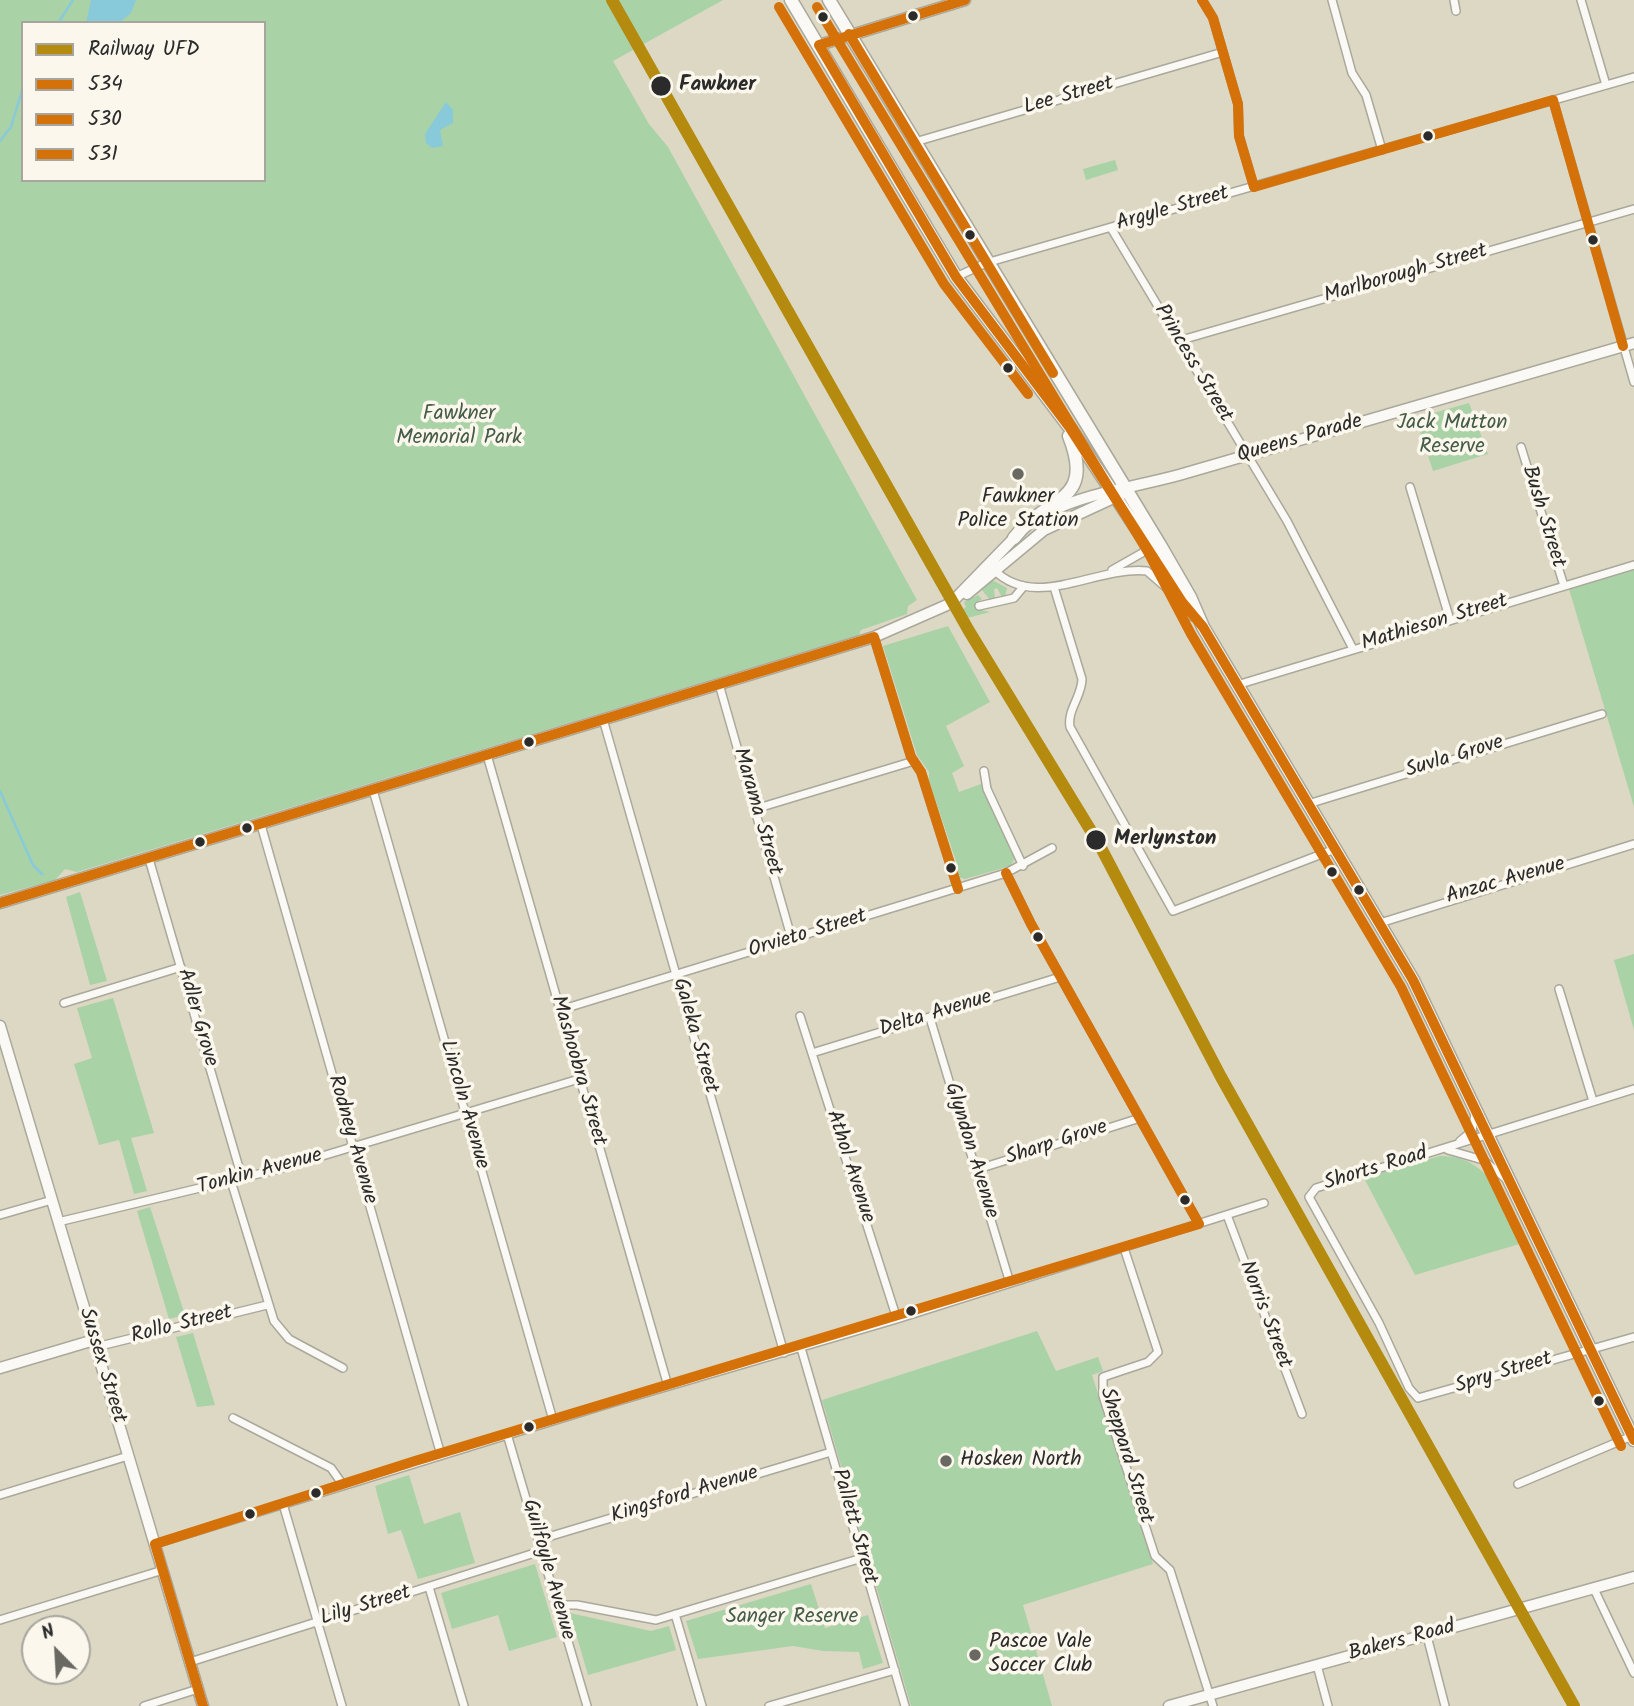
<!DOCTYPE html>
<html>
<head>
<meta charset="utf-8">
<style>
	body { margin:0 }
	#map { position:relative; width:1634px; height:1706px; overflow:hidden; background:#dcd8c4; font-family:Kalam,sans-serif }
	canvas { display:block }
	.legend { position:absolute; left:21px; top:21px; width:245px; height:161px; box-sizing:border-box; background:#fbf7ec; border:2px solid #a8a59f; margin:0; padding:9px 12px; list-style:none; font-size:21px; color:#2b2b2b }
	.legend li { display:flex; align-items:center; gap:14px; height:35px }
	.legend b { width:35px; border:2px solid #a8a59f }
	.north { position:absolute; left:21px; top:1615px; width:70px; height:70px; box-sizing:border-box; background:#fbf7ec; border:2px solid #a8a59f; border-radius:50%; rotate:336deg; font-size:19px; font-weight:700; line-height:28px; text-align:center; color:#2b2b2b }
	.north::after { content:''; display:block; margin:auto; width:24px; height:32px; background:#696861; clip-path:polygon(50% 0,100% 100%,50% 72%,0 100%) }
</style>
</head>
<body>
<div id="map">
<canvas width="1634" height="1706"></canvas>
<ul class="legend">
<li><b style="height:9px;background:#b58b0f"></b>Railway UFD</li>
<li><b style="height:9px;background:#d57109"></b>534</li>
<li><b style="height:9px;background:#d57109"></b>530</li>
<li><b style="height:9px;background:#d57109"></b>531</li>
</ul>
<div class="north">N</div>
</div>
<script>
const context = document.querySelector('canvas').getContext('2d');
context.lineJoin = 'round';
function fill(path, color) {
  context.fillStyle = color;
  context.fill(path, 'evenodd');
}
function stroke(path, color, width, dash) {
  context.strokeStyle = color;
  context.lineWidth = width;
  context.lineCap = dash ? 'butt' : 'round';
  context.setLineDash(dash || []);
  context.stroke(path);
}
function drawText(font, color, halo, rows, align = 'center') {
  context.font = font + ' Kalam,sans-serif';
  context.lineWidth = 7;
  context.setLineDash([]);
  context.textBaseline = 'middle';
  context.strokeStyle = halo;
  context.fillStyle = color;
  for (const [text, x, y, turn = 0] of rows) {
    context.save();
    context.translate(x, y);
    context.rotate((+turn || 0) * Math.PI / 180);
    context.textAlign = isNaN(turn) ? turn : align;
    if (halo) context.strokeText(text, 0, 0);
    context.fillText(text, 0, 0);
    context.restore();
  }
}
const green = new Path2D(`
	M 0,0 L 723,0 L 613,61 L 649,124 L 668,147 L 917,600 L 908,606 L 907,614 L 861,630 L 859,635 L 77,872 L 65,869 L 55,880 L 0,895 ZM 23,23 L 264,23 L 264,180 L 23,180 Z
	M 1115,160 L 1118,170 L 1086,180 L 1083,169 Z
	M 1469,403 L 1488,454 L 1433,471 L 1416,418 Z
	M 1634,568 L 1634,807 L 1569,589 Z
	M 992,580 L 1007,588 L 1005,596 L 1002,597 L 997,588 L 994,589 L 995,599 L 990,600 L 981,589 Z
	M 978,595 L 982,599 L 977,602 L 977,609 L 990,612 L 967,618 L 962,610 L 966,607 L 964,602 Z
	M 948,626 L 990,702 L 946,726 L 964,766 L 952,773 L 959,792 L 981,784 L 1016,857 L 1010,866 L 965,879 L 957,877 L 958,867 L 929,781 L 929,772 L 917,755 L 883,646 Z
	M 80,892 L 107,981 L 90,985 L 66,897 Z
	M 1634,954 L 1634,1030 L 1614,960 Z
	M 113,998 L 154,1133 L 131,1138 L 147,1191 L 134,1194 L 119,1140 L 99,1145 L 74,1064 L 92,1058 L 77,1008 Z
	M 1440,1156 C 1490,1155 1507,1205 1526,1242 L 1415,1275 L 1364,1178 Z
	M 150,1207 L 185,1315 L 169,1319 L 137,1211 Z
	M 1037,1331 L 1056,1371 L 1098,1357 L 1103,1371 L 1092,1375 L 1153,1564 L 1023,1605 L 1052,1706 L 911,1706 L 822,1400 Z
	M 193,1333 L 215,1405 L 197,1407 L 176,1337 Z
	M 409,1475 L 424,1524 L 460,1512 L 475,1563 L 418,1579 L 401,1530 L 388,1534 L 375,1486 Z
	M 535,1564 L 557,1637 L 509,1651 L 498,1615 L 452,1629 L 441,1593 Z
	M 811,1584 L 825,1628 L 868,1615 L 883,1663 L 863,1669 L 859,1652 L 823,1651 L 793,1646 L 698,1659 L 686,1621 Z
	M 570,1613 L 651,1631 L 669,1626 L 676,1650 L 588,1675 Z`);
const water = new Path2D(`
	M 91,0 L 136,0 L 131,13 L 119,23 L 86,23 Z
	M 446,102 L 453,110 L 453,123 L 440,130 L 443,146 L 432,148 L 426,143 L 425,134 Z`);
const stream = new Path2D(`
	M 58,23 L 73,0
	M 0,141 L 11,127 L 23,87
	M 0,791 L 33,865 L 42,874`);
const street = new Path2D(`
	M 1202,0 L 1213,18 L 1238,104 L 1239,136 L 1254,187
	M 1332,0 L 1352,73 L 1366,95 L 1382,150
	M 1454,0 L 1456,11
	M 1581,0 L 1606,85
	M 1553,100 L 1634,382
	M 915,142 L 1223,52
	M 1111,228 L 1287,521 L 1353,649
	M 956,277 L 986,263 L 1634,77
	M 1178,341 L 1634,209
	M 1521,447 L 1564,586
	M 1410,487 L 1450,620
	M 993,569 C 1035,612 1094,566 1147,571 L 1177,597
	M 1112,570 L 1142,553 L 1148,546
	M 1054,587 L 1082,679 C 1082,696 1067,710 1070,727 L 1173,911 L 1335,849
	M 979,606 L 1014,598 L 1024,586
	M 874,637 L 911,757 L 921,772 L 958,889
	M 719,684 L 792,940
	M 1237,685 L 1634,565
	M 603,719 L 784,1353
	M 487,755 L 668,1386
	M 984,771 L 987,789 L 1023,866
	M 373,790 L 553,1420
	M 1308,804 L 1602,714
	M 755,809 L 914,761
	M 261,825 L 441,1455
	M 149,859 L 242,1178
	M 1006,873 L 1031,924 L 1199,1224
	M 1380,923 L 1634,844
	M 1559,989 L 1593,1101
	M 64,1003 L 181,967
	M 560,1010 L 1006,873 L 1052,848
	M 800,1016 L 897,1319
	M 930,1018 L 1010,1283
	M 812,1053 L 1060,977
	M 1634,1089 L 1316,1188 L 1309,1197 L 1379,1323 L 1409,1388 L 1418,1398 L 1634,1337
	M 1460,1141 L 1472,1131 L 1475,1114
	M 1448,1150 L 1483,1160 L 1505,1178
	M 975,1170 L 1140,1118
	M 231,1181 L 274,1321 L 289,1339 L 343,1368
	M 0,1215 L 52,1200
	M 1227,1215 L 1302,1414
	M 58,1222 L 279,1169 L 579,1079
	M 1124,1248 L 1158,1352 L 1148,1362 L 1103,1377 L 1103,1396 L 1155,1556 L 1170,1570 L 1213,1706
	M 96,1347 L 267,1305
	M 801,1348 L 905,1706
	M 233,1418 L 331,1468 L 343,1485
	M 507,1434 L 587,1706
	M 1518,1484 L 1632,1436
	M 0,1495 L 128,1456
	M 283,1504 L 342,1706
	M 538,1540 L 831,1452
	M 155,1544 L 608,1404 L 897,1319 L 1264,1203
	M 429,1587 L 464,1706
	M 1594,1589 L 1634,1673
	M 557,1605 L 577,1605 L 656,1620 L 862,1558
	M 675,1614 L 702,1706
	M 0,1620 L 163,1570
	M 1427,1636 L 1445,1706
	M 190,1662 L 541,1551
	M 1317,1665 L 1328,1706
	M 144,1706 L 198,1689
	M 769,1706 L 895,1670`);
const secondary = new Path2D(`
	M 819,45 L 965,0
	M 1049,512 C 1091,492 1135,487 1179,475 L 1634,343
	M 967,594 L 1044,530 L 1122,494
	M 952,602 L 1019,533
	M 0,903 L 874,637 L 947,605
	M 0,1026 L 203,1706
	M 0,1368 L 94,1340
	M 1169,1706 L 1634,1577`);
const highway = new Path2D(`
	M 791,0 L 956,277 L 1070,428 L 1194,615
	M 829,0 L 1160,545 L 1190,597 L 1203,627 L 1413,980 L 1634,1440
	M 1014,538 C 1047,495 1096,504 1069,436`);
const bus1 = new Path2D(`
	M 874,637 L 911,757 L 921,772 L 958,889
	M 1006,873 L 1031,924 L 1199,1224
	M 0,903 L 874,637
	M 155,1544 L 415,1461 L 1199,1224
	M 155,1544 L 203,1706`);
const bus2 = new Path2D(`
	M 965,0 L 819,45 L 956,277 L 1070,428 L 1182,602 L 1203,627 L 1413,980 L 1634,1440
	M 1202,0 L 1213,18 L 1238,104 L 1239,136 L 1254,187
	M 849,34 L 1053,373
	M 1553,100 L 1623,346
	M 1254,187 L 1553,100`);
const bus3 = new Path2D(`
	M 779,7 L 944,284 L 1028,394
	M 817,7 L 1148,552 L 1191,634 L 1401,987 L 1621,1446`);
const rail1 = new Path2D(`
	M 612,0 L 969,631 L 1099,844 L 1221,1077 L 1574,1706`);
const markers = [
	[913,16,6,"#2b2b2b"],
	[823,17,6,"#2b2b2b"],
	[661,86,11,"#2b2b2b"],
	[1428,136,6,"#2b2b2b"],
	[970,235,6,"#2b2b2b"],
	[1593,240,6,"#2b2b2b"],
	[1008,368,6,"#2b2b2b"],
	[1018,474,7,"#696861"],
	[529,742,6,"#2b2b2b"],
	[247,828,6,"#2b2b2b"],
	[1096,840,11,"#2b2b2b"],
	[200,842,6,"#2b2b2b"],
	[951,868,6,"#2b2b2b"],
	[1332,872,6,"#2b2b2b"],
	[1359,890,6,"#2b2b2b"],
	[1038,937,6,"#2b2b2b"],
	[1185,1200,6,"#2b2b2b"],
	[911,1311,6,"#2b2b2b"],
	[1599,1401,6,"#2b2b2b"],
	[529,1427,6,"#2b2b2b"],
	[946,1461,7,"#696861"],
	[316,1493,6,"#2b2b2b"],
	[250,1514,6,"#2b2b2b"],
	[975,1655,7,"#696861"]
];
const stopNames = [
	["Fawkner",679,86],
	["Merlynston",1114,840]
];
const streetNames = [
	["Lee Street",1069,97,-16],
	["Argyle Street",1173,210,-16],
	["Marlborough Street",1406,275,-16],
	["Princess Street",1192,364,59],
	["Queens Parade",1300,440,-16],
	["Bush Street",1542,517,73],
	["Mathieson Street",1435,624,-17],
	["Suvla Grove",1455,758,-17],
	["Marama Street",756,812,74],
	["Anzac Avenue",1506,882,-16],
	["Orvieto Street",808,935,-17],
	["Delta Avenue",936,1015,-17],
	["Adler Grove",196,1018,74],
	["Galeka Street",694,1036,74],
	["Mashoobra Street",577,1071,74],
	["Lincoln Avenue",463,1105,74],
	["Rodney Avenue",351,1140,74],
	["Sharp Grove",1057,1144,-18],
	["Glyndon Avenue",970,1151,73],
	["Athol Avenue",849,1167,72],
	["Shorts Road",1376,1170,-17],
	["Tonkin Avenue",260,1173,-15],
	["Norris Street",1264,1315,69],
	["Rollo Street",182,1326,-14],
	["Sussex Street",101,1366,73],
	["Spry Street",1504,1374,-17],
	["Sheppard Street",1125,1456,73],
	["Kingsford Avenue",685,1496,-17],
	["Pallett Street",853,1527,74],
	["Guilfoyle Avenue",547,1570,74],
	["Lily Street",366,1607,-17],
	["Bakers Road",1402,1642,-15]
];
const parkNames = [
	["Fawkner",459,415],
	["Memorial Park",459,439],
	["Jack Mutton",1452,424],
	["Reserve",1452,448],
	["Sanger Reserve",792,1618]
];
const poiNames = [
	["Fawkner",1018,498,"center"],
	["Police Station",1018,522,"center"],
	["Hosken North",960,1461],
	["Pascoe Vale",989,1643],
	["Soccer Club",989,1667]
];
fill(green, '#a9d2a6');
fill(water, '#88cad9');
stroke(stream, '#88cad9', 2.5);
stroke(street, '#aaa89b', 10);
stroke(secondary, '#aaa89b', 13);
stroke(highway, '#aaa89b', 15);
stroke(street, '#faf9f6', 7);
stroke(secondary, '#faf9f6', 10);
stroke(highway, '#faf9f6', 12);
stroke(bus1, '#d57109', 10);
stroke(bus2, '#d57109', 10);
stroke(bus3, '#d57109', 10);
stroke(rail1, '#b58b0f', 12);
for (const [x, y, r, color] of markers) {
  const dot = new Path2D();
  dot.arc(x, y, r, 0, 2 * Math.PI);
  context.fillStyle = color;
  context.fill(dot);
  stroke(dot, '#fbf7ec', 2.5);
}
drawText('bold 21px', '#2b2b2b', '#fbf7ec', stopNames, 'left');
drawText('21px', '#2b2b2b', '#fbf7ec', streetNames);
drawText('21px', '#445c48', '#fbf7ec', parkNames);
drawText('21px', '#2b2b2b', '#fbf7ec', poiNames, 'left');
</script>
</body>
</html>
